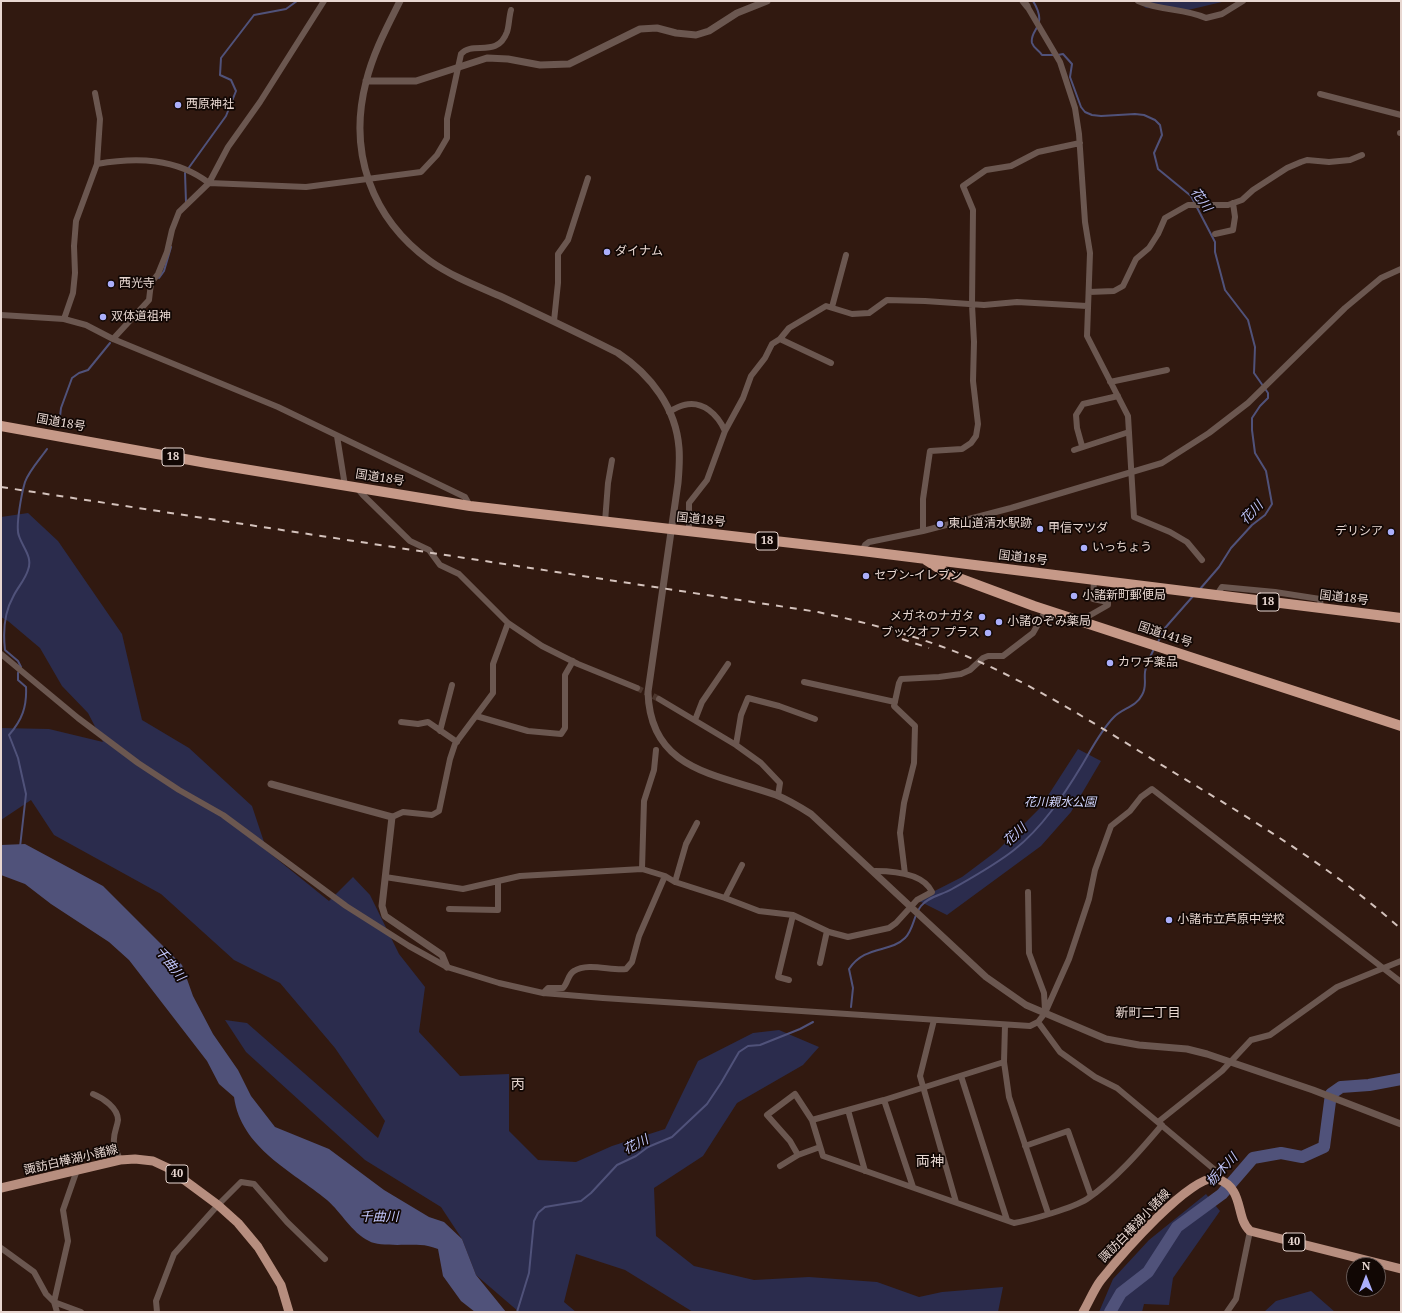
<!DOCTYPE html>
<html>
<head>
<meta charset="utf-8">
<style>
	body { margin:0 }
	#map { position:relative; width:1402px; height:1313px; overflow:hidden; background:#311910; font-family:"Noto Serif",serif }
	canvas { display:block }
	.frame { position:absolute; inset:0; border:2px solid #e8d7d1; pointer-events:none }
	.north { position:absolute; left:1346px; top:1257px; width:40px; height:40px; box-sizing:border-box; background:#110704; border:1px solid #675a56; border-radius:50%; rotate:0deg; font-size:11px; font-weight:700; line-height:16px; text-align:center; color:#e8d7d1 }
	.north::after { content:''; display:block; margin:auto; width:14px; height:18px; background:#abaffb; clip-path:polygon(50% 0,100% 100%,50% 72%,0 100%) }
</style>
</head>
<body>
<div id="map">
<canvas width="1402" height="1313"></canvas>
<div class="frame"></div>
<div class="north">N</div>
</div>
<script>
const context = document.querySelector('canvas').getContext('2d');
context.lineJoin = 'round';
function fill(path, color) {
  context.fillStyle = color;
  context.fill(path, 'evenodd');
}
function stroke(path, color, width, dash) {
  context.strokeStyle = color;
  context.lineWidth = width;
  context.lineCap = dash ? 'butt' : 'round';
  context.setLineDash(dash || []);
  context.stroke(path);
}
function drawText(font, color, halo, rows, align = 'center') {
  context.font = font + ' "Noto Serif","Noto Sans JP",serif';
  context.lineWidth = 3.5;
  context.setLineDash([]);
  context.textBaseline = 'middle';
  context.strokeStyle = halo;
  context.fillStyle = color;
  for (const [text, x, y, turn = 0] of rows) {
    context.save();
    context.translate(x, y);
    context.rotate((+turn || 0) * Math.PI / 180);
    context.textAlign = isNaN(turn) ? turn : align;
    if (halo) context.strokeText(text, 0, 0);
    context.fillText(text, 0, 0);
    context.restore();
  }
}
const green = new Path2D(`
	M 1136,1 L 1226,1 L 1184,11 L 1146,8 Z
	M 28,513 L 58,541 L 122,634 L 142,720 L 189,748 L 252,806 L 267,851 L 329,901 L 353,877 L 370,895 L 399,954 L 425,987 L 419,1032 L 460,1076 L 509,1074 L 509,1131 L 538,1160 L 576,1162 L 612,1146 L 665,1129 L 698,1061 L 753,1033 L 779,1030 L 819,1047 L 803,1065 L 737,1103 L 703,1156 L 654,1188 L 656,1236 L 694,1266 L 754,1280 L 809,1277 L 877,1282 L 919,1297 L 942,1292 L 1003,1287 L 998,1312 L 693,1312 L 625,1270 L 576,1254 L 564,1302 L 576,1312 L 519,1312 L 476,1275 L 462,1239 L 441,1207 L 365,1160 L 246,1052 L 225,1020 L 247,1023 L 378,1138 L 385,1121 L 335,1048 L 280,983 L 234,960 L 161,894 L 54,835 L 31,800 L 1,820 L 1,728 L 49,729 L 103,742 L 88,713 L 62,686 L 40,648 L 8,621 L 1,617 L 1,517 Z
	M 1078,749 L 1101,761 L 1071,812 L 1041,846 L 947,915 L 917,900 L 962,877 L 998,850 L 1040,808 Z
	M 1206,1194 L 1220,1211 L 1173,1278 L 1169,1305 L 1144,1304 L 1142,1312 L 1099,1312 L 1113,1279 L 1149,1240 Z
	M 1311,1291 L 1335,1312 L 1264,1312 L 1276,1301 Z`);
const water = new Path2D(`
	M 25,844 L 103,886 L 182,965 L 193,996 L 213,1034 L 238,1070 L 251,1096 L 275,1127 L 329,1149 L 384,1190 L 429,1217 L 444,1222 L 462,1239 L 476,1275 L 506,1312 L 475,1312 L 461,1301 L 443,1276 L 438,1249 C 432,1247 426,1245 420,1245 C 408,1244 379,1247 369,1241 C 351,1232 342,1213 327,1200 C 292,1171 241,1148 234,1097 L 219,1084 L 207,1061 L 129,960 L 109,942 L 51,904 L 25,884 L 1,875 L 1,845 Z`);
const stream = new Path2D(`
	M 1033,1 C 1049,27 1029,29 1032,43 C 1034,49 1039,50 1042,55 L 1053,55
	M 1058,55 L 1063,54 L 1072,64 L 1070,77 L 1081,107 L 1085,112 L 1092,115 L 1101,116 L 1135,114 L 1144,115 L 1155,120 L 1160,125 L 1162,135 L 1154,153 L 1158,169 L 1191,196 L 1215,242 L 1215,252 L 1225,290 L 1248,320 L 1255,347 L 1254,373 L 1268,393 L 1268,398 L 1260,406 L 1252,418 L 1252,430 L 1255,453 L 1266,471 L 1272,504 L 1265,515 L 1252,525 L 1231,548 L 1219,567 L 1200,589
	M 186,202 L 185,173 L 226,116 L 236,91 L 231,80 L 220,75 L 221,58 L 254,15 L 286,9 L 297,1
	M 159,278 L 164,271 L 171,247
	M 60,417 L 61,408 L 72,378 L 79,373 L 88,370 L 110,343
	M 1157,644 L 1165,628 L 1194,595
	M 20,847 L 26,794 L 18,758 L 9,735 C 22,720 27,707 26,687 L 18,680 L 18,673 L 21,667 L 18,661 L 5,650 C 3,632 4,613 13,597 C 17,588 25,580 28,570 C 33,557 23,548 19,536 C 15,527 22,492 25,482 C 29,471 40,459 47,449
	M 851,1007 L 853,988 L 849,969 C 865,945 890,953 905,938 C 914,929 913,916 921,906 C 929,896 942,895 952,889 C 973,877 995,865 1014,850 C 1042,828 1064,795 1082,765 C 1091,750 1101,730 1114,717 C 1123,708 1136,707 1142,695 C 1147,687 1144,681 1145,672 C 1146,664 1150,657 1154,649
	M 517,1312 L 529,1273 L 534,1221 L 538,1213 L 545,1207 L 581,1201 L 591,1193 L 617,1165 L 636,1156 L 648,1147 L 672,1137 L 707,1104 L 721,1083 L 739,1052 L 748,1046 L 760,1045 L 800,1029 L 813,1022`);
const river = new Path2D(`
	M 1110,1312 L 1121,1293 L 1148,1272 L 1177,1227 L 1222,1194 L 1253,1158 L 1281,1153 L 1302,1157 L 1324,1147 L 1331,1094 L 1341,1087 L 1369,1085 L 1401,1079`);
const minorTunnel = new Path2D(`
	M 637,688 L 659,699`);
const minor = new Path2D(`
	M 1138,1 C 1160,11 1184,8 1206,18 L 1222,14 L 1243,1
	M 1027,6 L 1060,62 L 1075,108 L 1079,134 L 1085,222 L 1090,253 L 1087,336 L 1128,416 L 1134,517 L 1170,532 L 1187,542 L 1202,560
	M 1320,94 L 1401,115
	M 1400,133 L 1401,133
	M 97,164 C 137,157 176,158 209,183 L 306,187 L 421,172 L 437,155 L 447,138 L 447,119 L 461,54 C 473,40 497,59 507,32 C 509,26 509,17 511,10
	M 1215,234 L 1233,230 L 1235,217 L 1233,203
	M 1089,292 L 1114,291 L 1123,286 L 1136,259 L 1149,248 L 1158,234 L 1165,218 L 1188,205 L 1228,205 L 1242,200 L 1253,190 L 1287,168 L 1301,162 L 1307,160 L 1329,162 L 1350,160 L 1362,155
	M 832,307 L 846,255
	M 1,315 L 64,319 L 86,325 L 113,339 L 278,407 L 465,497 L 470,506
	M 64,319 L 73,293 L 75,273 L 74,246 L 76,221 L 97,164 L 100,119 L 95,93
	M 554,321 L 558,283 L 558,254 L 568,240 L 588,178
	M 113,339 L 149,300 L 151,283 L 158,274 L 167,252 L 172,230 L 179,212 L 209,183 L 228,147 L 260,102 L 324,1
	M 780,339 L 831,363
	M 1110,382 L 1167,370
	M 669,412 C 674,409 679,406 684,405 C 703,400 718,415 725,431
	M 337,436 L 345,486
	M 1082,446 L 1077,428 L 1076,415 L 1083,404 L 1118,396
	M 1074,450 L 1129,432
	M 357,488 L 363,495 L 410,541 L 429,550 L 440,565 L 459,574 L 508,623 L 542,646 L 578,664 L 637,688
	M 605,522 L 608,483 L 612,460
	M 923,531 L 923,499 L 930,451 L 962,449 L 971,443 L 976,436 L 978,424 L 973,381 L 974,342 L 972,305 L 973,210 L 963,186 L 986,170 L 1011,166 L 1038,152 L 1080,143
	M 689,532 L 689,503 L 707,480 L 725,431 L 743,398 L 751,376 L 765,358 L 772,344 L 780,339 L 789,328 L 826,306 L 852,314 L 869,313 L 887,300 L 925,301 L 984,305 L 1017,302 L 1087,306
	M 862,551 L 865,545 L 869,542 L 923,531 L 1011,508 L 1162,463 L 1209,433 L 1248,403 L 1345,308 L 1381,278 L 1401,269
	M 1216,596 L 1222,587 L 1275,592 L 1320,599 L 1321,609
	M 1080,621 L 1108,605 L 1108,602 L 1093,599 L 1094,580
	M 1,654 L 78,718 L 138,763 L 179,790 L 223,815 L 346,906 L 409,946 L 447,967 L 499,983 L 543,993 L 603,998 L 1030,1026 L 1038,1022 L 1045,1013 L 1069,959 L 1089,899 L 1095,870 L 1111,826 L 1130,811 L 1141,797 L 1152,789 L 1401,982
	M 804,682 L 895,702
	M 659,699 L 736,745 L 761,763 L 780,783 L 778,796
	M 476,716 L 528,731 L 561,734 L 565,728 L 565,675 L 573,661
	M 695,720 L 702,702 L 728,664
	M 401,722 L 418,724 L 428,722 L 457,742
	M 440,731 L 452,685
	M 736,745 L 741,715 L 748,698 L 779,706 L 815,719
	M 392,817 L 403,812 L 432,815 L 439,811 L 450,759 L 455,744 L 493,693 L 493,664 L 508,623
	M 642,869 L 644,801 L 654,770 L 656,750
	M 905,874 L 900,833 L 904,803 L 914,763 L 915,726 L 894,706 L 899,683 L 901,679 L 939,677 L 961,674 L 970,670 L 983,658 L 988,656 L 1003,656 L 1033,633 L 1046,610
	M 385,877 L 463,889 L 520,876 L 642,869 L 665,876 L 675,882 L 725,898 L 759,911 L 793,915 L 829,932 L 848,937 L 889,928 L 896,923 L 917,900 L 932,892 C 923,873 893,871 875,871
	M 675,882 L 686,844 L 697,823
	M 1028,892 L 1029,953 L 1044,993 L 1045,1010
	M 725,898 L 742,865
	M 449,909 L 498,910 L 498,881
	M 820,963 L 827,931
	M 789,980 L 778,977 L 793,915
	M 543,993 L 548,988 L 563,988 C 568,983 568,974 574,971 C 588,962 611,971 626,969 L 632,962 L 639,936 L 665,876
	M 934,1020 L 920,1076 L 956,1202
	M 1038,1022 L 1060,1052 L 1095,1077 L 1117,1088 L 1215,1170 L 1218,1179
	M 1005,1025 L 1004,1062 L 1009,1097 L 1048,1213
	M 961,1076 L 1007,1220
	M 93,1094 C 103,1098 118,1108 118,1120 C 117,1128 113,1134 114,1142 C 114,1148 118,1154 120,1160
	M 884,1100 L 913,1187
	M 848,1110 L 865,1171
	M 812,1120 L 884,1100 L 1004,1062
	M 1158,1122 L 1222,1071 L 1251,1040 L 1270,1035 L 1337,987 L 1401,961
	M 1025,1146 L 1068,1131 L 1091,1196
	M 798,1155 L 790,1141 L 767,1115 L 795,1094 L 812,1120 L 823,1156 L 1014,1223 C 1031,1220 1073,1208 1087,1199 C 1115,1180 1140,1151 1162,1125
	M 780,1166 L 798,1155 L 820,1147
	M 1,1248 L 34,1272 L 46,1294 L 54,1302 L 81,1312
	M 57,1312 L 54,1302 L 68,1241 L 63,1210 L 77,1170
	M 157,1312 L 156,1301 L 174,1254 L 218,1205 L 241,1182 L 254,1184 L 287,1222 L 325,1259
	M 1227,1312 L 1236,1299 L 1250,1231`);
const tertiary = new Path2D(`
	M 400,1 C 387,27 373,53 366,82 C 348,152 371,218 430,261 C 451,276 477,286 500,296 C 540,315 579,333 618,353 C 651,375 676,408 679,448 C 680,460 679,471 678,483 L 648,692 C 650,771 717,774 776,795 C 789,800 800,807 811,814 L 986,977 L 1026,1005 L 1106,1039 L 1139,1045 L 1187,1049 L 1207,1054 L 1313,1090 L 1401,1124
	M 1023,1 L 1027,6
	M 366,81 L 416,81 L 487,58 L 508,59 L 540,65 L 569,64 L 640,29 L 657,28 L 676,33 L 696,35 L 709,31 L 737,13 L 767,1
	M 271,784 L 392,817 L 382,906 L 385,916 L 442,955 L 447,967`);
const primary = new Path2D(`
	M 1,1188 L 120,1160 L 135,1159 L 153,1161 L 168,1168 L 218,1205 L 238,1223 L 258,1247 L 281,1285 L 289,1312
	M 1083,1312 C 1089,1302 1094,1289 1101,1280 C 1117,1260 1193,1170 1218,1179 C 1245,1189 1235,1218 1250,1231 L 1401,1269`);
const trunk = new Path2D(`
	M 1,426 L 207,463 L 470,506 L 862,551 L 1401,618
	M 926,560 L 948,574 L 1034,606 L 1401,726`);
const rail = new Path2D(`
	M 1,487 L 818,612 C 868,623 918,636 966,656 C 1042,688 1112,735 1183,778 C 1259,824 1335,870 1401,929
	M 902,639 L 929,648`);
const markers = [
	[178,105,4,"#abaffb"],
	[607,252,4,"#abaffb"],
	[111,284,4,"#abaffb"],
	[103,317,4,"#abaffb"],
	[940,524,4,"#abaffb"],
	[1040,529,4,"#abaffb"],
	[1391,532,4,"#abaffb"],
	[1084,548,4,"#abaffb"],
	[866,576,4,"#abaffb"],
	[1074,596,4,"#abaffb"],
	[982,617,4,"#abaffb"],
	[999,622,4,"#abaffb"],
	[988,633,4,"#abaffb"],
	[1110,663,4,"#abaffb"],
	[1169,920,4,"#abaffb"]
];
const shields = [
	[173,457,22],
	[767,541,22],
	[1268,602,22],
	[177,1174,22],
	[1294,1242,22]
];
const shieldNames = [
	["18",173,457],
	["18",767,541],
	["18",1268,602],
	["40",177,1174],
	["40",1294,1242]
];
const poiNames = [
	["西原神社",186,105],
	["ダイナム",615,252],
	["西光寺",119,284],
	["双体道祖神",111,317],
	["東山道清水駅跡",948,524],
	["甲信マツダ",1048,529],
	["デリシア",1383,532,"right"],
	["いっちょう",1092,548],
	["セブン-イレブン",874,576],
	["小諸新町郵便局",1082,596],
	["メガネのナガタ",974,617,"right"],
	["小諸のぞみ薬局",1007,622],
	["ブックオフ プラス",980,633,"right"],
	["カワチ薬品",1118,663],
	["小諸市立芦原中学校",1177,920]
];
const streetNames = [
	["国道18号",61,423,10],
	["国道18号",380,478,9],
	["国道18号",701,520,6],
	["国道18号",1023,558,7],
	["国道18号",1344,598,7],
	["国道141号",1165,635,18],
	["諏訪白樺湖小諸線",71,1160,-13],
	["諏訪白樺湖小諸線",1135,1226,-46]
];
const parkNames = [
	["花川親水公園",1060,803]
];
const waterNames = [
	["花川",1201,200,55],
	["花川",1252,513,-47],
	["花川",1015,835,-43],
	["千曲川",170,964,52],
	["花川",636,1145,-27],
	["栃木川",1222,1170,-47],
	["千曲川",379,1217]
];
const neighbourhoodNames = [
	["新町二丁目",1148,1013]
];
const quarterNames = [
	["丙",518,1085],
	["両神",930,1162]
];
fill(green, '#2b2c4d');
fill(water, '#50527a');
stroke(stream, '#50527a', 2);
stroke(river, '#50527a', 12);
stroke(minorTunnel, '#4c362d', 6, [6, 3]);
stroke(minor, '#6b5750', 6);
stroke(tertiary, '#6b5750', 7);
stroke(primary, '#b78e7f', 9);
stroke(trunk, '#c69988', 10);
stroke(rail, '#d4c2bc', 2, [7, 7]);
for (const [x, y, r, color] of markers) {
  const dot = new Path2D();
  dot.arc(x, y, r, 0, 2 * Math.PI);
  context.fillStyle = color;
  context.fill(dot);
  stroke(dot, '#110704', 1.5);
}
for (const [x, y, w] of shields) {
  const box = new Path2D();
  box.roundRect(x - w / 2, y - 9, w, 18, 3);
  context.fillStyle = '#110704';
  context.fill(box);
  stroke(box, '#e8d7d1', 1);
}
drawText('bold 11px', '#e8d7d1', null, shieldNames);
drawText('12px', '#e8d7d1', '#110704', poiNames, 'left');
drawText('12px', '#e8d7d1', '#110704', streetNames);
drawText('italic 12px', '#d2d6ff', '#110704', parkNames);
drawText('italic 13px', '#c0c5fa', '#110704', waterNames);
drawText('13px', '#e8d7d1', '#110704', neighbourhoodNames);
drawText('14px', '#e8d7d1', '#110704', quarterNames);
</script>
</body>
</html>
